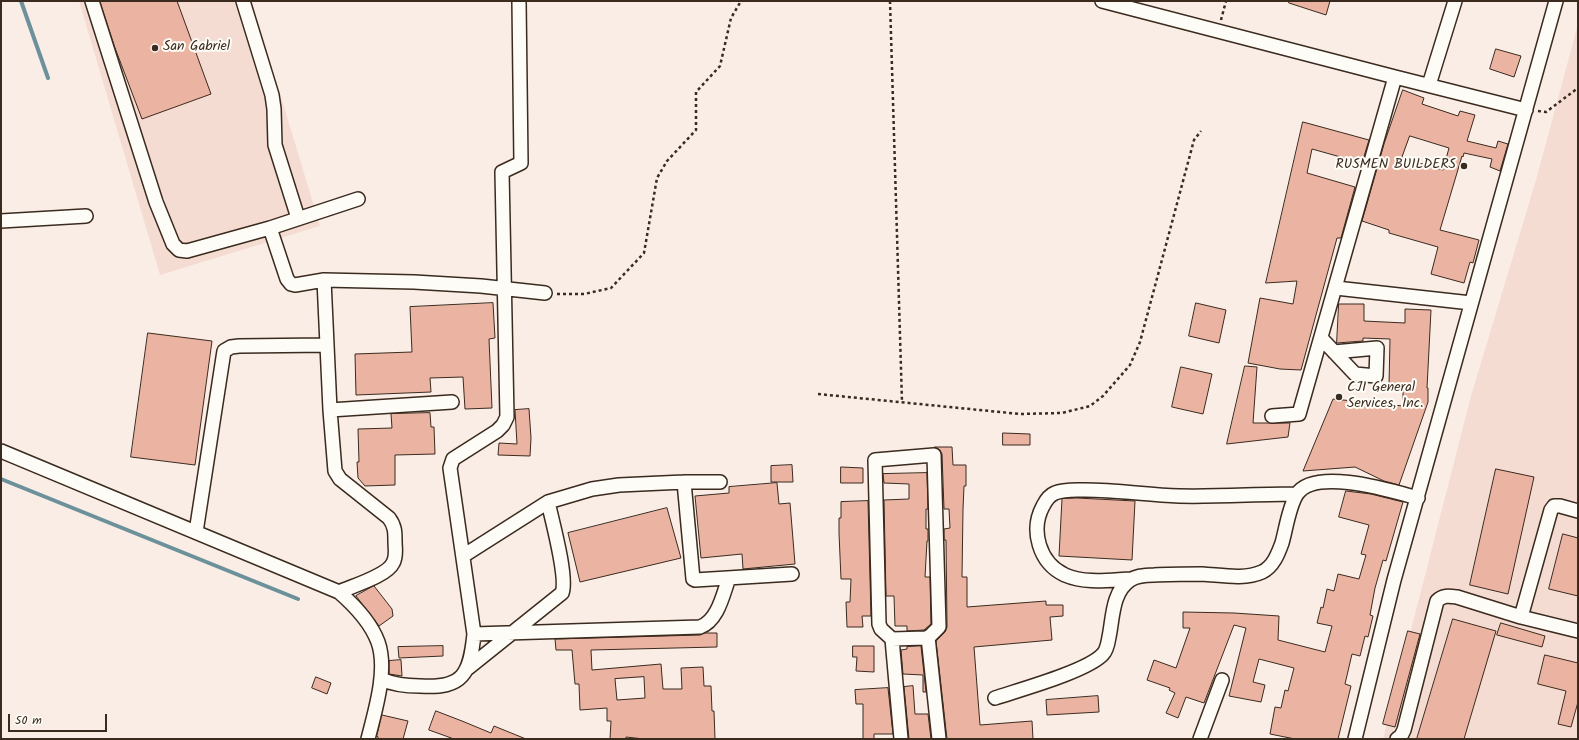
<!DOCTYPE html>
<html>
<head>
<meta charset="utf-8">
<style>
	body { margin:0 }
	#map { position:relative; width:1579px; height:740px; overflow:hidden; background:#f9ede6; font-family:Kalam,sans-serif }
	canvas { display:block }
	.frame { position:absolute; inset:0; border:2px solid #3b2a1e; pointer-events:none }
	.scale { position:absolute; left:8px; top:714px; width:99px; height:18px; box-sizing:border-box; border:2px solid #3b2a1e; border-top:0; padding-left:5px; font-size:12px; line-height:14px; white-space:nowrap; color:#3b2a1e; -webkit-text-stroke:3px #fdfcf7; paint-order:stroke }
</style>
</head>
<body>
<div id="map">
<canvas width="1579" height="740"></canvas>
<div class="frame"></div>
<div class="scale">50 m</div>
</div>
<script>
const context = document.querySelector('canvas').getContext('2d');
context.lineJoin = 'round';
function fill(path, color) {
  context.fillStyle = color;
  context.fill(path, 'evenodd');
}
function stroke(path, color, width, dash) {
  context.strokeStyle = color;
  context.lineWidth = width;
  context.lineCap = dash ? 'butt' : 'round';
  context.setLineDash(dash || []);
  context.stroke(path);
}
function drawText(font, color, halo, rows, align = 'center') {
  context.font = font + ' Kalam,sans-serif';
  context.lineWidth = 4;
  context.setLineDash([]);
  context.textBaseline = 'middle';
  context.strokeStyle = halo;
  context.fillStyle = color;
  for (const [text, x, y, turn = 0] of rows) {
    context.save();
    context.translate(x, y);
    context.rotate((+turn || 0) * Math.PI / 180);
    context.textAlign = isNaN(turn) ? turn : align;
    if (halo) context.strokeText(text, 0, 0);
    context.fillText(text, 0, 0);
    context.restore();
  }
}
const built = new Path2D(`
	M 79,1 L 252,1 L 320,226 L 160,275 Z
	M 1578,24 L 1578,739 L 1383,739 L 1471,396 L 1536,180 Z`);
const stream = new Path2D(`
	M 21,1 L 48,78
	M 1,479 L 298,599`);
const building = new Path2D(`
	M 100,1 L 177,1 L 211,94 L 142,119 L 115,48 Z
	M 1289,1 L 1330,1 L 1326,15 L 1289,3 Z
	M 1496,49 L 1521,56 L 1514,77 L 1490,69 Z
	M 1403,90 L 1424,98 L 1422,104 L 1458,116 L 1460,111 L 1475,115 L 1467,141 L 1496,148 L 1498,141 L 1508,144 L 1500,171 L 1490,167 L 1492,159 L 1464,153 L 1463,157 L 1462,156 L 1440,230 L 1479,240 L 1473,263 L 1470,262 L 1464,283 L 1431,274 L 1438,247 L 1389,233 L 1389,230 L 1362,221 L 1384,144 ZM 1410,136 L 1449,148 L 1443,170 L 1402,158 Z
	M 1303,122 L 1369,140 L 1362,163 L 1312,149 L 1307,173 L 1355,187 L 1341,238 L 1337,238 L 1301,370 L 1280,369 L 1248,363 L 1260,298 L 1293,304 L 1297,281 L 1266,283 Z
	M 493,303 L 495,338 L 489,339 L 492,408 L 465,409 L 463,377 L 430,378 L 431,392 L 356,395 L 355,354 L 412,352 L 410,307 Z
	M 1196,303 L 1226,310 L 1219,343 L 1189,336 Z
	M 1339,304 L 1364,304 L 1364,321 L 1405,323 L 1405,309 L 1431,310 L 1427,388 L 1428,388 L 1428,402 L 1399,485 L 1384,481 L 1355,467 L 1303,471 L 1333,399 L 1403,406 L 1403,385 L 1389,385 L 1390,339 L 1363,338 L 1363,341 L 1337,343 Z
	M 148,333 L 212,341 L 195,465 L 131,457 Z
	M 1245,366 L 1257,367 L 1253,423 L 1290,423 L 1288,437 L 1227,444 Z
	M 1181,367 L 1212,374 L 1203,414 L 1172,407 Z
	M 529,409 L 531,438 L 530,456 L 498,455 L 499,443 L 517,444 L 515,410 Z
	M 430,413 L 431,427 L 434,427 L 435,454 L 395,455 L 395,485 L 365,486 L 358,478 L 357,462 L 359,462 L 358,429 L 392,428 L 391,414 Z
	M 1003,433 L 1030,434 L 1030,445 L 1003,445 Z
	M 935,447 L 952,447 L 953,465 L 966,465 L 966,486 L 964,486 L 963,509 L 962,577 L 967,577 L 967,607 L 1046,601 L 1046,605 L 1063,605 L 1063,616 L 1050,617 L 1052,640 L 974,647 L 980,725 L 1032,721 L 1033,739 L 947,739 L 936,641 L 945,632 L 947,627 L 946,540 L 944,540 L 944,529 L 950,528 L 949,509 L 944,509 L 942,454 L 940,450 Z
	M 792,465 L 793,482 L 771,482 L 771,466 Z
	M 841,467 L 863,468 L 863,483 L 841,483 Z
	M 1496,469 L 1534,477 L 1508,594 L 1470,585 Z
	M 927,473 L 928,509 L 926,509 L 926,529 L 928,529 L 928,541 L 927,541 L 925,577 L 930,577 L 931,624 L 924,630 L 907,631 L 907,626 L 895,626 L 894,596 L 886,596 L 884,500 L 909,499 L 909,484 L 884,483 L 883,474 Z
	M 777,483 L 779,504 L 790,503 L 795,564 L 743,569 L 742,554 L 701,558 L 695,496 L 729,493 L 729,487 Z
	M 1346,491 L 1371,494 L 1403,502 L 1386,561 L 1383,560 L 1375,588 L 1370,615 L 1373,616 L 1368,637 L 1365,636 L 1360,656 L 1352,654 L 1345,684 L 1351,686 L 1338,739 L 1295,739 L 1270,734 L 1275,707 L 1281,708 L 1285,690 L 1288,691 L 1294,668 L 1259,659 L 1253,682 L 1265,685 L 1261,702 L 1229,696 L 1246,628 L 1234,625 L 1204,703 L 1186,697 L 1178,718 L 1166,713 L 1175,693 L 1169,690 L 1170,688 L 1147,680 L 1154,660 L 1176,668 L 1190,628 L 1183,628 L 1183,612 L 1234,613 L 1279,616 L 1278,640 L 1325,652 L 1332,626 L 1317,623 L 1321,607 L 1323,608 L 1327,589 L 1334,591 L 1338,574 L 1359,579 L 1366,555 L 1361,554 L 1369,525 L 1339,517 Z
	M 1077,498 L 1135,501 L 1132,560 L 1059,556 L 1062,499 Z
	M 868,501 L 871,616 L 862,616 L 863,627 L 847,627 L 846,602 L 850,602 L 851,579 L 841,579 L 839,533 L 839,518 L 841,518 L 841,502 Z
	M 667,508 L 681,558 L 580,582 L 568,533 Z
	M 1563,534 L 1578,538 L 1578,596 L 1549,589 Z
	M 374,586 L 392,609 L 393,616 L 379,626 L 356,596 Z
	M 1453,619 L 1496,631 L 1464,739 L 1417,739 Z
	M 1501,623 L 1545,636 L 1542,647 L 1497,635 Z
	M 1408,631 L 1420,634 L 1395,727 L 1383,724 Z
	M 705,633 L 717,633 L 717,647 L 591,650 L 592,670 L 661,664 L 663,689 L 682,689 L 681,668 L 703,667 L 704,686 L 711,686 L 712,711 L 714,711 L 715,739 L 644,739 L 626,737 L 626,739 L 610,739 L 611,721 L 607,721 L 607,708 L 580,710 L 579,684 L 575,684 L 572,650 L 556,650 L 555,639 L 700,635 ZM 644,677 L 645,698 L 617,700 L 615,679 Z
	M 443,646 L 443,656 L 399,658 L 398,647 Z
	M 853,646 L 874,646 L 874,672 L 856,671 L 857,657 L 853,657 Z
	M 921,646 L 926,692 L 923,692 L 923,675 L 903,674 L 901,650 L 907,649 L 907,647 Z
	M 1545,655 L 1578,663 L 1578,702 L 1571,727 L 1558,724 L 1566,691 L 1538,684 Z
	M 401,660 L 402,676 L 389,674 L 389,661 Z
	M 316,677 L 331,683 L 327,694 L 312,688 Z
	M 913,686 L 915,714 L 928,714 L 931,739 L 909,739 L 904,687 Z
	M 888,688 L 893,734 L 874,734 L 874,739 L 863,739 L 863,704 L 856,704 L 855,690 Z
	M 1098,696 L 1099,712 L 1047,715 L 1046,700 Z
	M 436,711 L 462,721 L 491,733 L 494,726 L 526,739 L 454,739 L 429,730 Z
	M 382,715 L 408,721 L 403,739 L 378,739 L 378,737 L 377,736 Z`);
const path = new Path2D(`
	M 890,1 L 902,402
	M 1221,20 L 1226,1
	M 1538,111 L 1546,112 L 1578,88
	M 557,294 L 584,294 L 611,288 L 644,253 L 657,178 L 667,161 L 696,130 L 696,92 L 720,66 L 731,18 L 741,1
	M 818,394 L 1020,414 L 1062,413 L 1090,406 L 1103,396 L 1130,365 L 1140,342 L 1194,140 L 1201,131`);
const minor = new Path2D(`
	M 92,1 L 156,202 L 173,244 L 179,250 L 187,251 L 270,228 L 358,199
	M 243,1 L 272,95 L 274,109 L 275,145 L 298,218
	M 1102,1 L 1395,77 L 1526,110
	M 1429,85 L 1455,1
	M 1,221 L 86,216
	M 270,228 L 287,279 L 291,284 L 295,285 L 324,280 L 414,282 L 481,286 L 545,293
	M 324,280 L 330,410 L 335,471 L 340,479 L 389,518 C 395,526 395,532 395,541 C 395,549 397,556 393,563 C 387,576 352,586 339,592
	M 1336,288 L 1471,303
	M 1321,338 L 1355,374 L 1376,376 L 1377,348 L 1334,352
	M 330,410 L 452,402
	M 1272,416 L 1299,414 L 1395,77
	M 1,451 L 339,592 C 354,605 371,623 378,642 C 388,670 375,711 368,739
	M 934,455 L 939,627 L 930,636 L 926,638 L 892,639 L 881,629 L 879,624 L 875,460 Z
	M 684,482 L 693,579 L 695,580 L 792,574
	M 196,532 L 224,351 L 231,347 L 239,346 L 326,345
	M 463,556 L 548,502 L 592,489 L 619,485 L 684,482 L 720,482
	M 1131,579 C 1109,580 1086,584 1065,575 C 1039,563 1030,530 1043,506 C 1046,500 1050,495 1055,493 C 1064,489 1076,490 1085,490 C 1117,490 1148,495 1179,496 C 1218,497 1258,494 1297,494
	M 1521,617 L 1551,510 L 1554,506 L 1560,506 L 1578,511
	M 474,634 L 700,627 C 718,621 723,594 729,578
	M 928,637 L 939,739
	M 892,639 L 901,739
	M 467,669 L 562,593 C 568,578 552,520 548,502
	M 381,679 C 394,685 406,686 420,686 C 464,689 470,673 474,634 L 450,468 L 453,459 L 497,431 L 503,425 L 507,417 L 502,172 L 521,163 L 519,1
	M 995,698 C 1019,690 1088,671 1103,654 C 1107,650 1108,643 1109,637 C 1113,618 1112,592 1130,580 C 1136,576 1147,575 1154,575 C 1170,574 1186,574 1202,574 C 1221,575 1244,580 1262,572 C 1273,567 1278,554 1282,543 C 1286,529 1289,506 1297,494 C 1315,467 1392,491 1418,498
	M 1200,739 L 1222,680
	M 1355,739 L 1394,580 L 1556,1
	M 1397,739 L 1401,736 L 1404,730 L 1437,601 C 1443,595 1449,596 1457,597 L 1521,617 L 1578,631`);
const markers = [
	[155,48,4,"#3b2a1e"],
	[1464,166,4,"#3b2a1e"],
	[1339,397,4,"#3b2a1e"]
];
const poiNames = [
	["San Gabriel",163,48],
	["RUSMEN BUILDERS",1456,166,"right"],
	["CJI General",1347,389],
	["Services, Inc.",1347,405]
];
fill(built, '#f5dcd2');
stroke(stream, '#6c919a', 4);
fill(building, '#ebb3a2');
stroke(building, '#3b2a1e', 1);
stroke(minor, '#3b2a1e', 16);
stroke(path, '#3b2a1e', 2.5, [3, 3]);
stroke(minor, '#fdfcf7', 13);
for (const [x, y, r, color] of markers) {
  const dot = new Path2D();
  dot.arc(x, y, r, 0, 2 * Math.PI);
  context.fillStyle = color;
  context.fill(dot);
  stroke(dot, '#fdfcf7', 1.5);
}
drawText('14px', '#3b2a1e', '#fdfcf7', poiNames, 'left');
</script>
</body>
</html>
